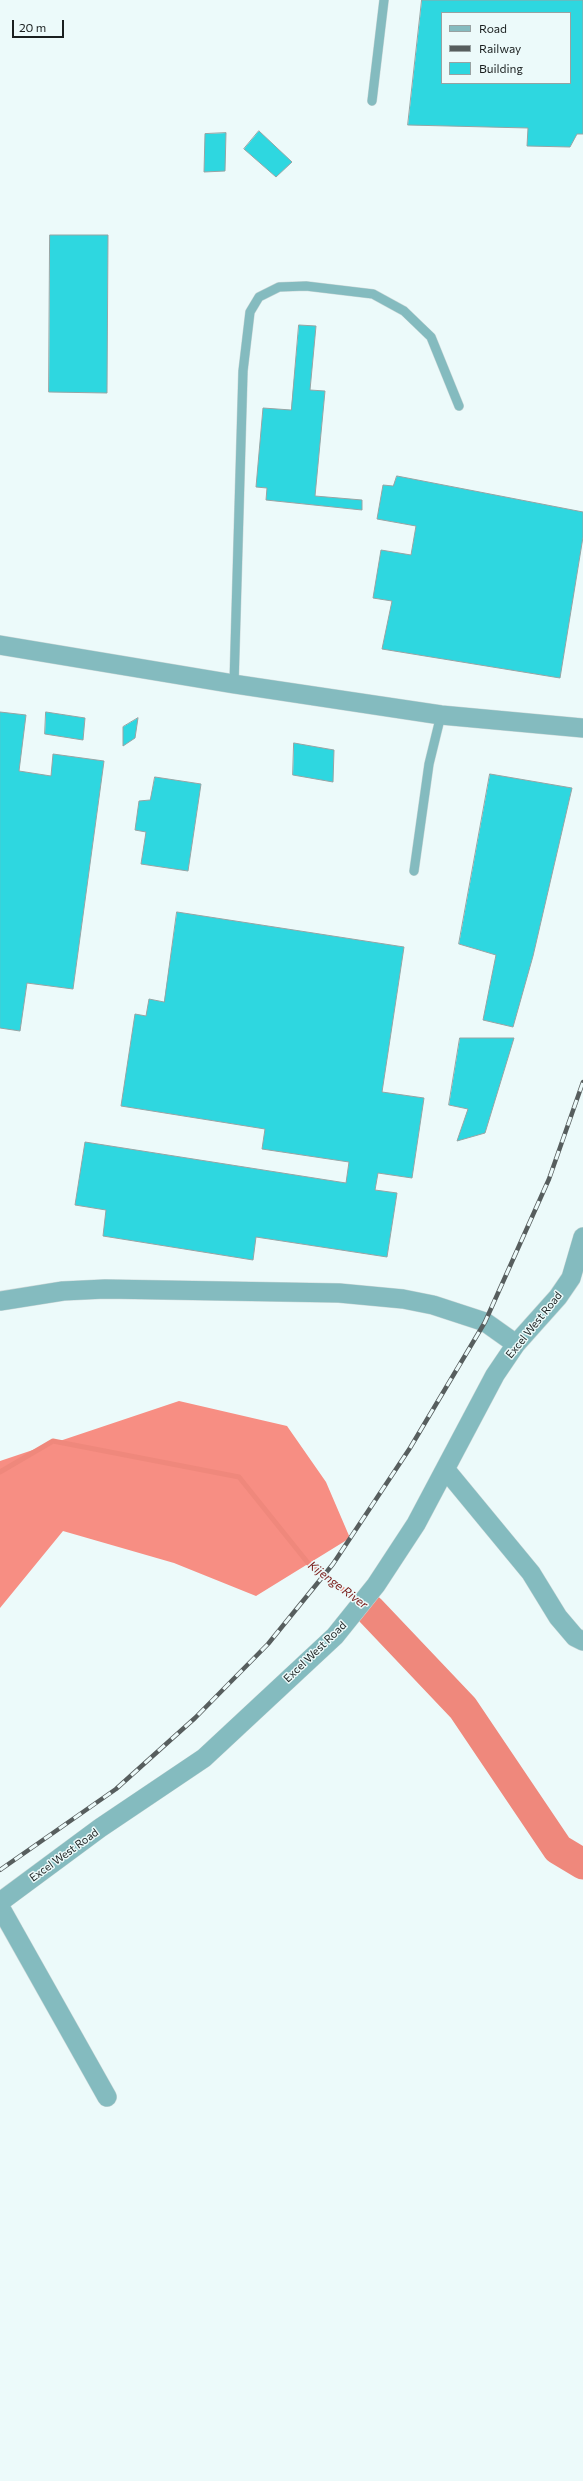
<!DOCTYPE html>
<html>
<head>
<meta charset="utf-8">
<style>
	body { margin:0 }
	#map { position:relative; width:583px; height:2481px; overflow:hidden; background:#ecfafa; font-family:Commissioner,sans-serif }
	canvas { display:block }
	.legend { position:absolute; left:441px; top:12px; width:130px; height:72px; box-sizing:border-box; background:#ecfafa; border:1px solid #98a2a2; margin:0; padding:5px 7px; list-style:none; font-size:12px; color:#1a1f1f }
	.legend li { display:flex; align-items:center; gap:8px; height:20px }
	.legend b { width:20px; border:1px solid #98a2a2 }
	.scale { position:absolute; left:12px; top:20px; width:52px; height:18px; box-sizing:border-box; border:2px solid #1a1f1f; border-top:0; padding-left:5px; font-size:12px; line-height:14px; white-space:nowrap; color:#1a1f1f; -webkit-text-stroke:3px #ecfafa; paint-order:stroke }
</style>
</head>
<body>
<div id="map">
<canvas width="583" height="2481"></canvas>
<ul class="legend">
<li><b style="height:5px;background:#84bbbf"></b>Road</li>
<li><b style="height:5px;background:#575e5e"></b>Railway</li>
<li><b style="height:11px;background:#2ed7e0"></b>Building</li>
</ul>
<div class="scale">20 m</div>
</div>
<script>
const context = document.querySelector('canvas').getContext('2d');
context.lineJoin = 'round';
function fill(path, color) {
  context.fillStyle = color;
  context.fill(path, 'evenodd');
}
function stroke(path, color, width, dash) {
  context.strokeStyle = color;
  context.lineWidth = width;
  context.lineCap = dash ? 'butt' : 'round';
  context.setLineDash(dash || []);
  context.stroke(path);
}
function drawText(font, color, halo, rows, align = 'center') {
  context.font = font + ' Commissioner,sans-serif';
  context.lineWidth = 3;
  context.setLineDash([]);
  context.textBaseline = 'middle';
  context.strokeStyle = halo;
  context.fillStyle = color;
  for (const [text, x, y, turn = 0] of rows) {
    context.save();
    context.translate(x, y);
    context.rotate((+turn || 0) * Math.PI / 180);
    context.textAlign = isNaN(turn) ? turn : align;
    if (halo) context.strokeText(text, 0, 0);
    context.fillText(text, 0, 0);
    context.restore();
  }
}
const forest = new Path2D(`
	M 179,1401 L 287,1426 L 326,1482 L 350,1538 L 256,1596 L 174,1563 L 63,1531 L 0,1608 L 0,1461 Z`);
const stream = new Path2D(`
	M 0,1472 L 53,1441 L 239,1477 L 308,1563 L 358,1601`);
const river = new Path2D(`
	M 370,1610 L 463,1708 L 558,1849 L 583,1864`);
const building = new Path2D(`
	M 422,0 L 583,0 L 583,134 L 577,134 L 570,147 L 527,146 L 528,128 L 408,125 ZM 442,13 L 570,13 L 570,83 L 442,83 Z
	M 259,131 L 292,162 L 276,177 L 244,149 Z
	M 226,133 L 225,171 L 204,172 L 205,134 Z
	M 50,235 L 108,235 L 107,393 L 49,392 Z
	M 299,325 L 316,326 L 310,390 L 325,391 L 315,496 L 362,500 L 362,510 L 266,500 L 267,488 L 256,487 L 263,408 L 291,410 Z
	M 397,476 L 583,512 L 583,537 L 560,678 L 382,649 L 392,601 L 373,598 L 381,550 L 411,555 L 416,526 L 377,519 L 383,485 L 393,486 Z
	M 0,712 L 26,715 L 19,771 L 51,776 L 53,754 L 104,761 L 73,989 L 27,983 L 20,1031 L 0,1028 Z
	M 46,712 L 85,718 L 83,740 L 45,734 Z
	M 138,718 L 135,738 L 123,746 L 123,727 Z
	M 294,743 L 334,750 L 333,782 L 293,775 Z
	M 490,774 L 572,788 L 533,956 L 513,1027 L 483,1020 L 496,955 L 459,944 Z
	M 155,777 L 201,784 L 188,871 L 141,864 L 146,832 L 135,830 L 139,801 L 150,800 Z
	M 177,912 L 404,947 L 382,1092 L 424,1098 L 412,1178 L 378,1173 L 375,1190 L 397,1193 L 387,1257 L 256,1237 L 253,1260 L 103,1236 L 106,1210 L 75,1205 L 85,1142 L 346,1183 L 349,1162 L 262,1149 L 265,1129 L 121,1106 L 135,1014 L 146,1016 L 149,999 L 164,1002 Z
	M 460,1038 L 514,1038 L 485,1133 L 457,1141 L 468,1109 L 449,1105 Z`);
const lane = new Path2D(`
	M 372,101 L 384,0
	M 234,684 L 243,371 L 250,312 L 259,297 L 279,287 L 306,286 L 373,294 L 404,311 L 431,337 L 459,406
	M 414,871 L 429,764 L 441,715`);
const street = new Path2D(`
	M 0,645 L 234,684 L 441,715 L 583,728
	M 0,1301 L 63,1291 L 105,1289 L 339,1293 L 403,1299 L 433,1305 L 485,1322 L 516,1344
	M 446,1470 L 531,1573 L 558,1617 L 575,1637 L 583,1641
	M 0,1902 L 100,1828 L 204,1758 L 335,1636 L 376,1585 L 416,1524 L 495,1375 L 516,1344 L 558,1297 L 571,1278 L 583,1237
	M 0,1907 L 107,2097`);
const rail = new Path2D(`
	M 0,1870 L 116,1789 L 195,1718 L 268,1644 L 333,1564 L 410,1448 L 485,1322 L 549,1179 L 583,1082`);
const streetNames = [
	["Excel West Road",534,1325,-51],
	["Excel West Road",315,1652,-44],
	["Excel West Road",64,1855,-36]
];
const waterNames = [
	["Kijenge River",338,1585,37]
];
fill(forest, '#f78e83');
stroke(stream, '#ef887c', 5);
stroke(river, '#ef887c', 31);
fill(building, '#2ed7e0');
stroke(building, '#97a4a4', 1);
stroke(lane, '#cad7d7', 10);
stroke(street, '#cad7d7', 20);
stroke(lane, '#84bbbf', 9);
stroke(street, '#84bbbf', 19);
stroke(rail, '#575e5e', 4.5);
stroke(rail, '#ecfafa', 3, [9]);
drawText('11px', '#1a1f1f', '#ecfafa', streetNames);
drawText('italic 12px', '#781c19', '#ecfafa', waterNames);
</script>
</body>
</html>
